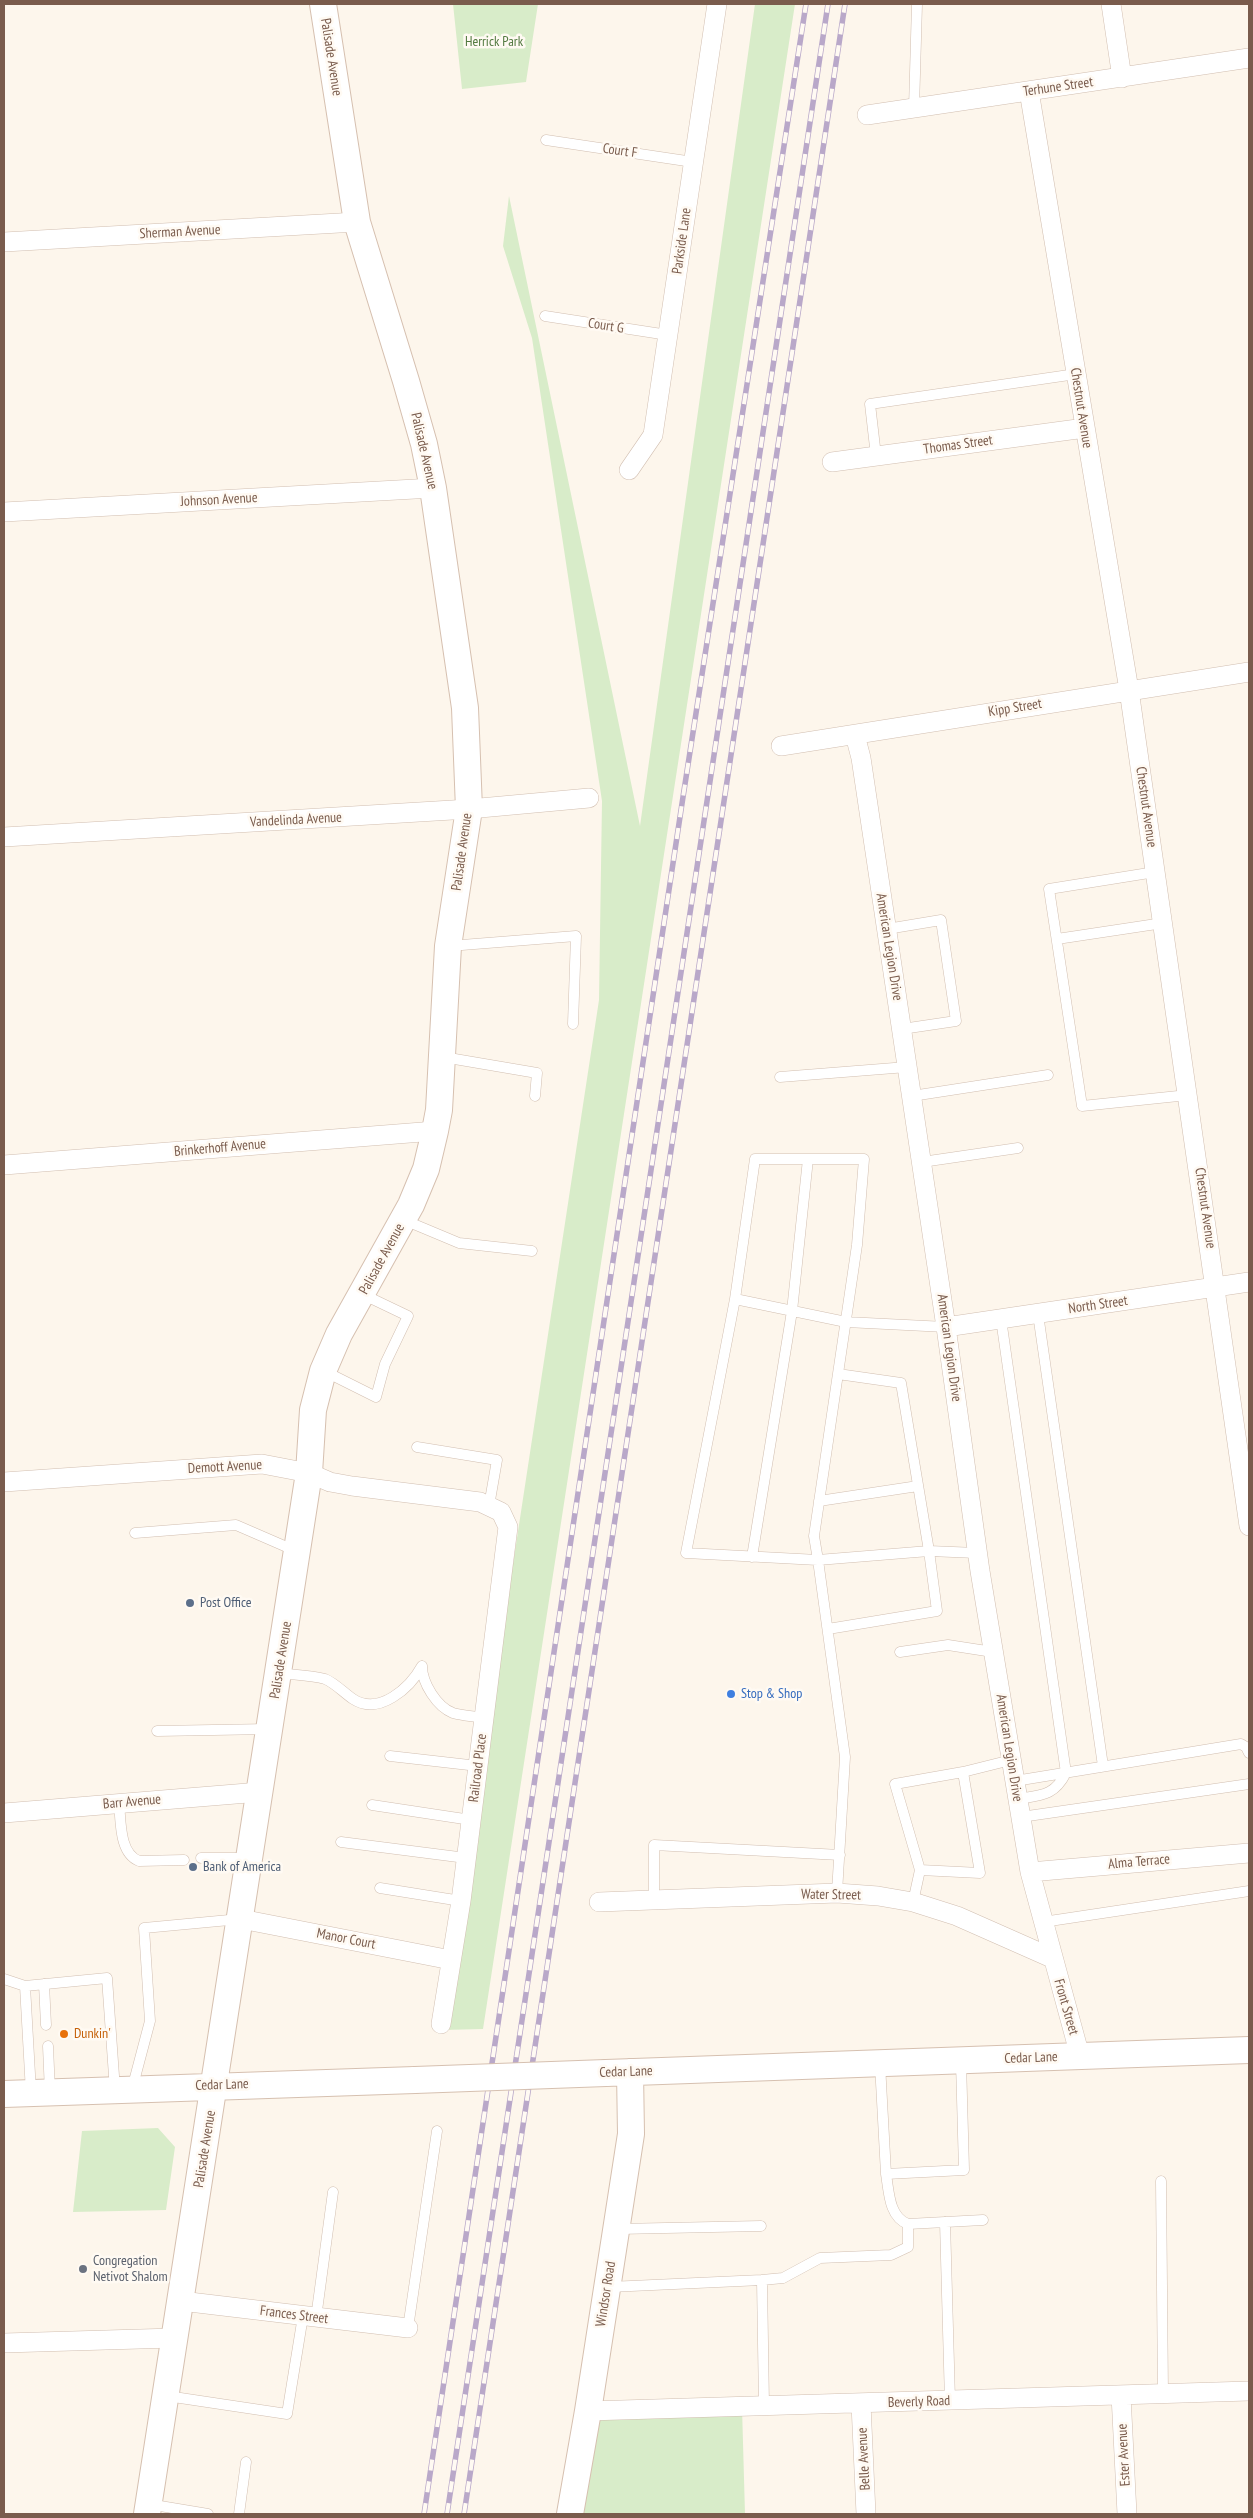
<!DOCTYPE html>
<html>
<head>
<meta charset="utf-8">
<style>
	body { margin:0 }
	#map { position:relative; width:1253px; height:2518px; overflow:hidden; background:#fdf6ec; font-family:"PT Sans Narrow",sans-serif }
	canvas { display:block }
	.frame { position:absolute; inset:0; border:5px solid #7a5c4d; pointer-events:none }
</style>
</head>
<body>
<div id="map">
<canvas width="1253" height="2518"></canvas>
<div class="frame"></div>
</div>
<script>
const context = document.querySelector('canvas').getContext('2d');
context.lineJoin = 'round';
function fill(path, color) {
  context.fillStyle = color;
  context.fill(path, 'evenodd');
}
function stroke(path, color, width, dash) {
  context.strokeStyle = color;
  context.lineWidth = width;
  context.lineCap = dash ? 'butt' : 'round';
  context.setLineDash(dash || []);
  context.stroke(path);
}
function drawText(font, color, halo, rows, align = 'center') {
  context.font = font + ' "PT Sans Narrow",sans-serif';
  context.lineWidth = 5;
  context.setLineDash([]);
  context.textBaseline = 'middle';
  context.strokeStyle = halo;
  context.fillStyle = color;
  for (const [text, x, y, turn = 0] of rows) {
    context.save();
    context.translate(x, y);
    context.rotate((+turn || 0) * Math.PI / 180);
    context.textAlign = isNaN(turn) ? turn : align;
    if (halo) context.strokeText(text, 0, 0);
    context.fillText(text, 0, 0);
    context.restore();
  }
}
const green = new Path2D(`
	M 453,4 L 538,4 L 526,82 L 462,89 Z
	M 755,4 L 795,4 L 483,2029 L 442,2030 L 599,1000 L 602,801 L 532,338 L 503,246 L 509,196 L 640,826 Z
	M 158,2128 L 175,2147 L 166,2210 L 73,2212 L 82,2131 Z
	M 742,2407 L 745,2514 L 567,2514 L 588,2411 Z`);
const lane = new Path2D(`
	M 914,108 L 917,4
	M 546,140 L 693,162
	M 545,316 L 668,335
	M 876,456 L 870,404 L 1076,374
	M 1155,872 L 1049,889 L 1082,1106 L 1188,1095
	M 887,929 L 941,920 L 956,1021 L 902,1029
	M 1057,939 L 1163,923
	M 449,946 L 576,936 L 573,1024
	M 443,1057 L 537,1073 L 535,1096
	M 780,1077 L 907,1067
	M 912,1096 L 1048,1075
	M 922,1162 L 1018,1148
	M 404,1220 L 459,1243 L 532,1251
	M 735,1299 L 846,1322 L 946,1327
	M 1038,1314 L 1103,1766
	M 1001,1319 L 1066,1773 C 1054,1796 1042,1795 1018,1799
	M 324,1371 L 376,1397 L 385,1364 L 408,1316 L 362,1294
	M 417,1447 L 497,1460 L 489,1506
	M 819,1501 L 918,1486
	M 135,1533 L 236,1525 L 296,1551
	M 752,1557 L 792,1311 L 808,1159
	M 828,1629 L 937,1611 L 929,1551 L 977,1553
	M 900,1652 L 948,1645 L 993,1652
	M 422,1666 C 422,1683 437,1707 453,1713 C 463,1716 474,1716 484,1718
	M 279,1673 C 293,1675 311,1675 325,1679 C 335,1683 344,1693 353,1699 C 379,1716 410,1688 422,1666
	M 157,1731 L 269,1729
	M 390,1756 L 478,1766
	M 963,1772 L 1011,1760
	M 1015,1781 L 1241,1744 L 1246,1747 L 1249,1753
	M 119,1803 C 121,1821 119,1853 139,1861 L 184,1860
	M 372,1805 L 471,1820
	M 1021,1817 L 1249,1784
	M 341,1842 L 466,1858
	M 201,1858 L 247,1858
	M 380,1888 L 461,1901
	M 837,1893 L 845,1757 L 818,1560 L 814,1536 L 857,1245 L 864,1159 L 755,1159 L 735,1299 L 686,1553 L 818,1560 L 929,1551 L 901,1383 L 838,1374
	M 654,1900 L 654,1845 L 840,1855
	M 913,1902 L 920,1870 L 980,1873 L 963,1772 L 895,1784 L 920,1870
	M 1043,1922 L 1249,1891
	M 4,1979 L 25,1986 L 107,1978 L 115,2090
	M 44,1984 L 46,2025
	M 25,1986 L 31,2092
	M 48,2046 L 50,2092
	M 880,2064 L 886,2174 L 964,2170 L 961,2062
	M 132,2089 L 150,2021 L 144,1928 L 240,1919
	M 886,2174 C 889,2192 889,2217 908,2224 L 983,2220
	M 1161,2181 L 1163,2394
	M 945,2222 L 950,2401
	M 618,2229 L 761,2226
	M 762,2280 L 783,2278 L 820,2258 L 891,2255 L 908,2247 L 908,2224
	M 609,2287 L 762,2280 L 764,2406
	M 316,2318 L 333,2192
	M 408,2328 L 437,2131
	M 167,2396 L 287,2414 L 303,2316
	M 148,2504 L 208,2514
	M 239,2514 L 246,2462`);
const street = new Path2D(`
	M 1111,4 L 1122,78
	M 1029,91 L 1129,690 L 1249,1526
	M 867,115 L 1249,58
	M 4,242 L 357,222
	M 832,462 L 1085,428
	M 629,470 L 653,435 L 717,4
	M 4,512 L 433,488
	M 855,735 L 861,758 L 946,1327 L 980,1571 L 1030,1872 L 1080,2056
	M 781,746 L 1249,672
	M 4,837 L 469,809 L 589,798
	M 4,1165 L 435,1131
	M 946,1327 L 1249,1282
	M 4,1482 L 262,1464 L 309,1473 L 330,1482 L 352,1486 L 480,1502 L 501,1512 L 508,1527 L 461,1901 L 441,2024
	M 4,1813 L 260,1792
	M 1030,1872 L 1249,1853
	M 599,1902 L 837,1893 L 878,1896 L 913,1902 L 957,1916 L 1052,1958
	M 241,1919 L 451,1960
	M 181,2301 L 408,2328
	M 4,2343 L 174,2338
	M 1121,2395 L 1127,2514
	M 861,2404 L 866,2514
	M 588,2411 L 1249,2391`);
const secondary = new Path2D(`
	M 606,2073 L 1249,2050
	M 4,2094 L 415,2080
	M 147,2514 L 309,1473 L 313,1410 L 323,1371 L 339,1334 L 411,1205 L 426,1169 L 435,1131 L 439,1110 L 448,946 L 469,809 L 465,708 L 433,488 L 424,444 L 406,381 L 357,222 L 323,4
	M 570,2514 L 588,2411 L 631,2134 L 630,2072`);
const rail = new Path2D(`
	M 424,2514 L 683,797 L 806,4
	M 447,2514 L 828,4
	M 464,2514 L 845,4`);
const secondaryBridge = new Path2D(`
	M 415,2080 L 606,2073`);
const markers = [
	[190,1603,5,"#5c6f8a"],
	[731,1694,5,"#3f7fe0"],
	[193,1867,5,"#5c6f8a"],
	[64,2034,5,"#e8710a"],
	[83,2269,5,"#6b7280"]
];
const parkNames = [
	["Herrick Park",494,42]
];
const streetNames = [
	["Palisade Avenue",331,57,81],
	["Terhune Street",1058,87,-8],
	["Court F",620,151,8],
	["Sherman Avenue",180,232,-3],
	["Parkside Lane",682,241,-82],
	["Court G",606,326,9],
	["Chestnut Avenue",1081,408,81],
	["Thomas Street",958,445,-8],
	["Palisade Avenue",424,451,77],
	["Johnson Avenue",219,500,-3],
	["Kipp Street",1015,708,-9],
	["Chestnut Avenue",1146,807,82],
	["Vandelinda Avenue",296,820,-3],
	["Palisade Avenue",462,852,-82],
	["American Legion Drive",889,947,81],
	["Brinkerhoff Avenue",220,1148,-5],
	["Chestnut Avenue",1205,1208,82],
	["Palisade Avenue",382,1259,-61],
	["North Street",1098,1305,-8],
	["American Legion Drive",949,1348,82],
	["Demott Avenue",225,1467,-3],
	["Palisade Avenue",281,1660,-81],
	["American Legion Drive",1009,1748,81],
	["Railroad Place",478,1768,-83],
	["Barr Avenue",132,1802,-5],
	["Alma Terrace",1139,1862,-5],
	["Water Street",831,1895,1],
	["Manor Court",346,1939,11],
	["Front Street",1066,2007,74],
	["Cedar Lane",1031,2058,-2],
	["Cedar Lane",626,2072,-2],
	["Cedar Lane",222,2085,-2],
	["Palisade Avenue",205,2149,-81],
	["Windsor Road",606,2294,-81],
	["Frances Street",294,2315,7],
	["Beverly Road",919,2402,-2],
	["Ester Avenue",1124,2455,-93],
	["Belle Avenue",864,2459,-93]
];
const serviceNames = [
	["Post Office",200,1603],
	["Bank of America",203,1867]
];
const shopNames = [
	["Stop & Shop",741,1694]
];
const foodNames = [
	["Dunkin'",74,2034]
];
const worshipNames = [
	["Congregation",93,2261],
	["Netivot Shalom",93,2277]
];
fill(green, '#d8ecc9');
stroke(lane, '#d1beb0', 11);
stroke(street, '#d1beb0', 20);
stroke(secondary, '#d6c0b0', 28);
stroke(lane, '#fff', 10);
stroke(street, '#fff', 19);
stroke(secondary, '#fff', 26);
stroke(rail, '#b9a8c9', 5.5);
stroke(rail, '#fffaf3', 4, [11]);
stroke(secondaryBridge, '#d6c0b0', 28, []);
stroke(secondaryBridge, '#fff', 26);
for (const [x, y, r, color] of markers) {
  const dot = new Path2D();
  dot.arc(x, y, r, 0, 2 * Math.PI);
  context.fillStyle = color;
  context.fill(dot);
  stroke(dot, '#fffaf3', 2);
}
drawText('14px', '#537a41', '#fffaf3', parkNames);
drawText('14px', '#7a5c4d', '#fffaf3', streetNames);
drawText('14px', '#4e5e75', '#fffaf3', serviceNames, 'left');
drawText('14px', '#366cbe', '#fffaf3', shopNames, 'left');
drawText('14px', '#c56008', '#fffaf3', foodNames, 'left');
drawText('14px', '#5b616d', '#fffaf3', worshipNames, 'left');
</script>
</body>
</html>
